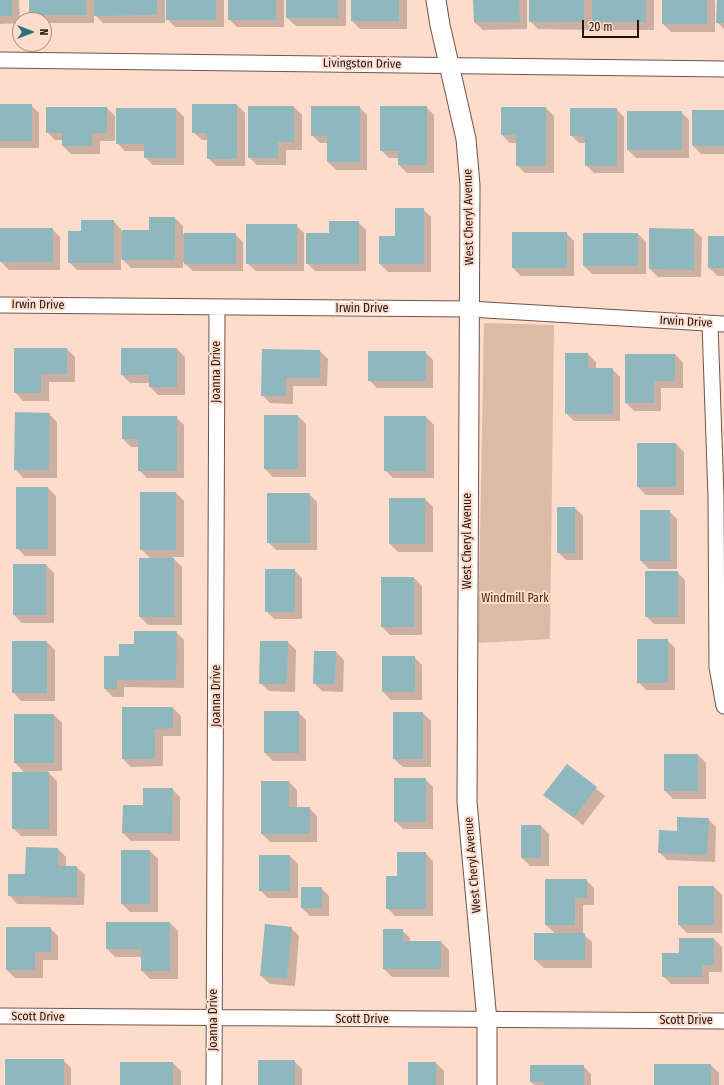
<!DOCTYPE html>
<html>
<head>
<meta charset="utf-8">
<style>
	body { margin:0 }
	#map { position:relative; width:724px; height:1085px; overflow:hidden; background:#fedccb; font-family:"Fira Sans Condensed",sans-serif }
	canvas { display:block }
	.north { position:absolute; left:12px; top:12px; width:40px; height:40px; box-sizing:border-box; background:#fedccb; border:1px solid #a68d81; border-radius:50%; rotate:90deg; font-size:11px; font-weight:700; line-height:16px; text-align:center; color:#221611 }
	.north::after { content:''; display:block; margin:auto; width:14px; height:18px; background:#28707c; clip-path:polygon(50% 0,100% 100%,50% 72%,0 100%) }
	.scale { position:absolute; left:582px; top:20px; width:57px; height:18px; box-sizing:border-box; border:2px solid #221611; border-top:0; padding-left:5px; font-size:12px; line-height:14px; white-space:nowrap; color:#221611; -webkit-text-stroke:3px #fedccb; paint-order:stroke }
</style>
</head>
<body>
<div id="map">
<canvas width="724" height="1085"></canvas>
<div class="north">N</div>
<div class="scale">20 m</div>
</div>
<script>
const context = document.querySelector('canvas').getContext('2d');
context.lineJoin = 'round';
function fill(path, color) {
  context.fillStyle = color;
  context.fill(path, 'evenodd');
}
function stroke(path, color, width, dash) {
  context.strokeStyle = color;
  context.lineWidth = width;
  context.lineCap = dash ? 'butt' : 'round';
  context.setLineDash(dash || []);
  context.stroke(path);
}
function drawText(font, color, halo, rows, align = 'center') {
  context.font = font + ' "Fira Sans Condensed",sans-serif';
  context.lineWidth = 4;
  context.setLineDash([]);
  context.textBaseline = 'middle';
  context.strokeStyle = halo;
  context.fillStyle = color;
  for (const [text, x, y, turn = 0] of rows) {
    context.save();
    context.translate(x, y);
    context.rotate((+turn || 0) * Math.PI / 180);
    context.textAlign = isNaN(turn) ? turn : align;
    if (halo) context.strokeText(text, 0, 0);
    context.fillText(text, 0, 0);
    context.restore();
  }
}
const green = new Path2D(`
	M 484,323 L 554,325 L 550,639 L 478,643 Z`);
const shadow = new Path2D(`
	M 0,0 L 19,0 L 20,23 L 0,24 Z
	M 30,0 L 165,0 L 165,23 L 103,23 L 94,14 L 94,23 L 44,23 L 44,20 L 35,20 L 30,15 Z
	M 167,0 L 224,0 L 224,27 L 175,27 L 167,19 Z
	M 229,0 L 284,0 L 284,27 L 237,27 L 229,19 Z
	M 287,0 L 346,0 L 346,26 L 296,26 L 287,18 Z
	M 352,0 L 407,0 L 407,29 L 360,29 L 352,21 Z
	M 474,0 L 527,0 L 527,29 L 483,30 L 474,22 Z
	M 530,0 L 654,0 L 654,30 L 601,30 L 591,21 L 591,30 L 538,29 L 530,21 Z
	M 663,0 L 715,0 L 715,32 L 671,32 L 663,24 Z
	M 718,0 L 724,0 L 724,29 L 717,22 Z
	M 0,105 L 31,105 L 39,113 L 39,148 L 0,148 Z
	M 237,105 L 245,113 L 245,166 L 216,166 L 208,158 L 208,140 L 202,140 L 193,132 Z
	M 294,107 L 302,115 L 302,150 L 286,150 L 286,165 L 257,165 L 249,157 Z
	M 359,107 L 367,115 L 367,170 L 336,170 L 328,162 L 328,143 L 320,143 L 312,135 Z
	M 426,107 L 434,115 L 434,173 L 407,173 L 399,165 L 399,158 L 389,158 L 381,150 Z
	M 107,108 L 115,116 L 115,141 L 100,141 L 100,154 L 71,154 L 63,146 L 63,140 L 55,140 L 47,132 Z
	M 546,108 L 554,116 L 554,173 L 525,173 L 517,165 L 517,143 L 510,143 L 502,135 Z
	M 176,109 L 184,117 L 184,165 L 153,165 L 145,157 L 145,151 L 125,151 L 117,143 Z
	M 616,109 L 624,117 L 624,173 L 594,173 L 586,165 L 586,143 L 579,143 L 571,135 Z
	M 724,111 L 724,154 L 701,154 L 693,146 Z
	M 681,112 L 689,120 L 689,158 L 636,158 L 628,150 Z
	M 423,209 L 431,217 L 431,272 L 388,272 L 380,264 L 396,237 Z
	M 175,218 L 183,226 L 183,234 L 235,234 L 243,242 L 243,271 L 193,271 L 183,262 L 183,268 L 131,268 L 121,258 L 121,270 L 77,270 L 69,262 L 82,232 L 113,221 L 121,229 L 121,231 L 150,231 Z
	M 358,222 L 366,230 L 366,271 L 315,271 L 307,263 L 330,234 Z
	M 296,225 L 304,233 L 304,271 L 256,271 L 247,263 Z
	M 52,229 L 60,237 L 60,270 L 9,270 L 1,262 Z
	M 694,230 L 702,238 L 701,277 L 658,277 L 650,269 Z
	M 566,233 L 574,241 L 574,276 L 521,276 L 513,268 Z
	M 638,234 L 646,242 L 646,274 L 592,274 L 584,266 Z
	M 724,237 L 724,276 L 718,276 L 709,268 Z
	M 67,349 L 75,357 L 75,382 L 49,382 L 49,401 L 23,401 L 15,392 Z
	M 177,349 L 185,357 L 185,395 L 158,395 L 150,387 L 150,383 L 130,383 L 122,375 Z
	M 320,351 L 328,359 L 327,386 L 293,386 L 293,404 L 270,403 L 262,395 Z
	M 425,352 L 433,360 L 433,388 L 377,388 L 369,380 Z
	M 588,354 L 596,362 L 596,369 L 612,369 L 620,377 L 620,421 L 574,421 L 566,413 Z
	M 626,354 L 675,354 L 683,363 L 683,388 L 661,388 L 661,411 L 634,411 L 626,403 Z
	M 49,414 L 57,422 L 57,478 L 23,478 L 15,469 Z
	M 298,416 L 306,424 L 306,477 L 273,477 L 265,469 Z
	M 176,417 L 184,425 L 184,478 L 147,478 L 139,470 L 139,447 L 131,447 L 123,439 Z
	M 426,417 L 434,425 L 434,478 L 393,478 L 385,470 Z
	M 676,444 L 684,452 L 684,495 L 646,495 L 638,487 Z
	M 48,488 L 56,496 L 56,556 L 25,556 L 17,548 Z
	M 176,493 L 184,501 L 184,557 L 172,557 L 182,567 L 182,625 L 148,625 L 140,617 L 151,559 L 141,549 Z
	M 309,494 L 317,502 L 317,550 L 276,550 L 268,542 Z
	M 425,499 L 433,507 L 433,552 L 398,552 L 390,544 Z
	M 575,508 L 583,516 L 583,560 L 566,560 L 558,552 Z
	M 669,511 L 677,519 L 677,569 L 649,569 L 641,561 Z
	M 14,565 L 46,565 L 54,573 L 54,623 L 22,623 L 14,615 Z
	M 294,570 L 302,578 L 302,619 L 274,619 L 266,611 Z
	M 677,572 L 685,580 L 685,624 L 654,624 L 646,616 Z
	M 382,578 L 414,578 L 422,586 L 422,635 L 390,635 L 382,627 Z
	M 176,632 L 184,640 L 184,688 L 124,687 L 124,697 L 113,697 L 105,689 L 105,657 L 120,657 L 135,645 Z
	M 667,640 L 675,648 L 675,690 L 646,690 L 638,682 Z
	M 47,642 L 55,650 L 55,701 L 21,701 L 13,692 Z
	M 288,642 L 296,650 L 295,692 L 269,691 L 260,683 Z
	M 336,652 L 344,660 L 343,692 L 322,691 L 314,683 Z
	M 414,657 L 422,665 L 422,700 L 391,700 L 383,692 Z
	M 173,708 L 181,716 L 181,736 L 163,736 L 163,766 L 131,767 L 123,759 Z
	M 298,712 L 306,720 L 306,761 L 273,761 L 265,753 Z
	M 423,713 L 431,721 L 431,767 L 403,767 L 394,759 Z
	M 15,715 L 54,715 L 62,723 L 62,771 L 47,771 L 57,781 L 57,836 L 21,836 L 13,828 L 25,773 L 15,763 Z
	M 698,755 L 706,763 L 706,799 L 673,799 L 665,791 Z
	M 567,765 L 605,796 L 583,825 L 545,794 Z
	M 425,779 L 433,787 L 433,829 L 403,829 L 395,821 Z
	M 289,782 L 297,790 L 297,808 L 309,808 L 317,816 L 317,842 L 270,842 L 262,834 Z
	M 172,789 L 180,797 L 180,841 L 131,841 L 123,833 Z
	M 708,819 L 716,827 L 715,862 L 667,860 L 659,852 L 678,832 Z
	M 522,826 L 541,826 L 549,834 L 549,866 L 530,866 L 522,858 Z
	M 58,849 L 66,857 L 66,867 L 76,867 L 85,875 L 84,905 L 17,904 L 9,895 L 26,875 Z
	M 122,851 L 150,851 L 158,859 L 158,912 L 130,912 L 122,904 Z
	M 425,853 L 433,861 L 433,916 L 395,916 L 387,908 L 398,877 Z
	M 290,856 L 298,864 L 298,898 L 268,898 L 260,890 Z
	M 586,880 L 594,888 L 594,905 L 583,905 L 583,934 L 592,942 L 592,968 L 544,968 L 535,960 L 535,934 L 556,934 L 546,925 Z
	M 714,887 L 722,895 L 722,933 L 687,933 L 679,925 Z
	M 321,888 L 329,896 L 329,916 L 310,916 L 302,908 Z
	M 107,923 L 170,923 L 178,931 L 178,979 L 150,979 L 142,971 L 142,957 L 115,957 L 107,949 Z
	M 50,928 L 58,936 L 58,960 L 43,960 L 43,978 L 15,978 L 7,970 Z
	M 291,928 L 299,936 L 295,986 L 270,984 L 261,976 Z
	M 402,930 L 410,938 L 410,942 L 441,942 L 449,950 L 449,977 L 392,977 L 384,969 Z
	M 714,939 L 722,947 L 722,972 L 709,972 L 709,984 L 671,984 L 663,976 L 680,954 Z
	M 63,1060 L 71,1068 L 71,1085 L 6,1085 Z
	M 294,1061 L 302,1069 L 302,1085 L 259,1085 Z
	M 173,1063 L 181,1071 L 181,1085 L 121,1085 Z
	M 436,1063 L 444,1071 L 444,1085 L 409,1085 Z
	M 711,1065 L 719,1073 L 719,1085 L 655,1085 Z
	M 583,1066 L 591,1074 L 591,1085 L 535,1085 L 531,1082 Z`);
const building = new Path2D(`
	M 0,0 L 12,0 L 12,16 L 0,16 Z
	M 29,0 L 86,0 L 86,15 L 29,15 Z
	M 94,0 L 157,0 L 157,15 L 94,16 Z
	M 166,0 L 216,0 L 216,20 L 166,20 Z
	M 228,0 L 276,0 L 276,20 L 228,20 Z
	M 286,0 L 338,0 L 338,18 L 286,18 Z
	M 351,0 L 399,0 L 399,21 L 351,21 Z
	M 473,0 L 519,0 L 520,22 L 474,22 Z
	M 529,0 L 584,0 L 584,22 L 529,22 Z
	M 592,0 L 646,0 L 646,22 L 592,22 Z
	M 662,0 L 707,0 L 707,24 L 662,24 Z
	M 717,0 L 724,0 L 724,23 L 716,23 Z
	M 0,104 L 32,104 L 32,141 L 0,141 Z
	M 192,104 L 237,104 L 237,159 L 207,159 L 207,133 L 192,133 Z
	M 248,106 L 294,106 L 294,142 L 278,142 L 278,158 L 248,158 Z
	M 311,106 L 360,106 L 360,162 L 327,162 L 327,136 L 311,136 Z
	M 380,106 L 427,106 L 427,165 L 398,165 L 398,151 L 380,151 Z
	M 46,107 L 107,107 L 107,133 L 92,133 L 92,146 L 62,146 L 62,133 L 46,133 Z
	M 501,107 L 546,107 L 546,166 L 516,166 L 516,135 L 501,135 Z
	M 116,108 L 176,108 L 176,158 L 144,158 L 144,144 L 116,144 Z
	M 570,108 L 617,108 L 617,166 L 585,166 L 585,136 L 570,136 Z
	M 692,110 L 724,110 L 724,146 L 692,146 Z
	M 627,111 L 682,111 L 682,150 L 627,150 Z
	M 395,208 L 424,208 L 424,264 L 379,264 L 379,236 L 395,236 Z
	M 149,217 L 175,217 L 175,260 L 122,260 L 122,230 L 149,230 Z
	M 81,220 L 114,220 L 114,263 L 68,263 L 68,231 L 81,231 Z
	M 329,221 L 359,221 L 359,264 L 306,264 L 306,233 L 329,233 Z
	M 246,224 L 297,224 L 297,264 L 246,264 Z
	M 0,228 L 53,228 L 53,262 L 0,262 Z
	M 649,228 L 694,229 L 694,270 L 649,269 Z
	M 512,232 L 567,232 L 567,268 L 512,268 Z
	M 184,233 L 236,233 L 236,264 L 184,264 Z
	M 583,233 L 638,233 L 638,266 L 583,266 Z
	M 708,236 L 724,236 L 724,268 L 708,268 Z
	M 14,348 L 67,348 L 67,374 L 41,374 L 41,393 L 14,393 Z
	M 121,348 L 177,348 L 177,387 L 149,387 L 149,375 L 121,375 Z
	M 262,349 L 320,350 L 320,378 L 286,378 L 286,396 L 261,396 Z
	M 368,351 L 426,351 L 426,381 L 368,381 Z
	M 565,353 L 588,353 L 588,368 L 613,368 L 613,414 L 565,414 Z
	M 625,354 L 675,354 L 675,381 L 654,381 L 654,403 L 625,403 Z
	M 15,412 L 50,413 L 49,470 L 14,470 Z
	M 264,415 L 298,415 L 298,469 L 264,469 Z
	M 122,416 L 177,416 L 177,471 L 138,471 L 138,439 L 122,439 Z
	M 384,416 L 426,416 L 426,471 L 384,471 Z
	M 637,443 L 676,443 L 676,487 L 637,487 Z
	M 16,487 L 48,487 L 48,549 L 16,549 Z
	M 140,492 L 176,492 L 176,550 L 140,550 Z
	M 267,493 L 310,493 L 310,543 L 267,543 Z
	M 389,498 L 425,498 L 425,544 L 389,544 Z
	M 557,507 L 575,507 L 575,553 L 557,553 Z
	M 640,510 L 670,510 L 670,561 L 640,561 Z
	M 139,558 L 174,558 L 174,617 L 139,617 Z
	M 13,564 L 46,564 L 46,615 L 13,615 Z
	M 265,569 L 295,569 L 295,612 L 265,612 Z
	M 645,571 L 678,571 L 678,617 L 645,617 Z
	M 381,577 L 414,577 L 414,627 L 381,627 Z
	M 134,631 L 177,631 L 176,680 L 117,680 L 117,689 L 104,689 L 104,656 L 119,656 L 119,644 L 134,644 Z
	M 637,639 L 668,639 L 668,683 L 637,683 Z
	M 12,641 L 47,641 L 47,693 L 12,693 Z
	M 260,641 L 288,641 L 287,684 L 259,684 Z
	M 314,651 L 336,651 L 335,684 L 313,684 Z
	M 382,656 L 415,656 L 415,692 L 382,692 Z
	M 122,707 L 173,707 L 173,728 L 155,729 L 155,759 L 122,759 Z
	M 264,711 L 299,711 L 299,753 L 264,753 Z
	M 393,712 L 423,712 L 423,759 L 393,759 Z
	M 14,714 L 54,714 L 54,763 L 14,763 Z
	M 664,754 L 698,754 L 698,791 L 664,791 Z
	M 567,764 L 597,787 L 574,818 L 543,795 Z
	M 12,772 L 49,772 L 49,829 L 12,829 Z
	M 394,778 L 426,778 L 426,822 L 394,822 Z
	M 261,781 L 289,781 L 289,807 L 310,807 L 310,834 L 261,834 Z
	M 143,788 L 173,788 L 172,833 L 122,833 L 123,805 L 143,805 Z
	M 677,817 L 709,818 L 707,855 L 658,853 L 659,830 L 677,831 Z
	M 521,825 L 541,825 L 541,858 L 521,858 Z
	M 26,847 L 58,848 L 58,866 L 77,866 L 77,897 L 8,896 L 8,874 L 25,874 Z
	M 121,850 L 150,850 L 150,904 L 121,904 Z
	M 397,852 L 426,852 L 426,909 L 386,909 L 386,876 L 397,876 Z
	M 259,855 L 290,855 L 290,891 L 259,891 Z
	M 545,879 L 587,879 L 587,898 L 575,898 L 575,925 L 545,925 Z
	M 678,886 L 714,886 L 714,925 L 678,925 Z
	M 301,887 L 322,887 L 322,908 L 301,908 Z
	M 106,922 L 170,922 L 170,971 L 141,971 L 141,949 L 106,949 Z
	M 265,924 L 292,927 L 287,979 L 260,976 Z
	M 6,927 L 51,927 L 51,952 L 35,952 L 35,970 L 6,970 Z
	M 383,929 L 403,929 L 403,941 L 441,941 L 441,969 L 383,969 Z
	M 534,933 L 585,933 L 585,960 L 534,960 Z
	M 679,938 L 714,938 L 714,965 L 702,965 L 702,977 L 662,977 L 662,953 L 679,953 Z
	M 5,1059 L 64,1059 L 64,1085 L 5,1085 Z
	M 258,1060 L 295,1060 L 295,1085 L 258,1085 Z
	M 120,1062 L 173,1062 L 173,1085 L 120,1085 Z
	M 408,1062 L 436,1062 L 436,1085 L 408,1085 Z
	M 654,1064 L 711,1064 L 711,1085 L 654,1085 Z
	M 530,1065 L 584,1065 L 584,1085 L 544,1085 L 544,1082 L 530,1082 Z`);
const minor = new Path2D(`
	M 0,60 L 724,69
	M 0,305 L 469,309 L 724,324
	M 710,324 L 716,497 L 717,667 L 724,706
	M 0,1016 L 724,1021
	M 214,1085 L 217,308`);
const tertiary = new Path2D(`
	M 436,0 L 440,25 L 466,139 L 470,185 L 467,802 L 487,1021 L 487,1085`);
const streetNames = [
	["Livingston Drive",362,64,1],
	["West Cheryl Avenue",469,217,-91],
	["Irwin Drive",38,305,1],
	["Irwin Drive",362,309],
	["Irwin Drive",686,322,3],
	["Joanna Drive",217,372,-90],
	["West Cheryl Avenue",468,541,-90],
	["Joanna Drive",217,696,-90],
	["West Cheryl Avenue",473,865,-95],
	["Scott Drive",38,1017,1],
	["Joanna Drive",214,1020,-90],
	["Scott Drive",362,1020],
	["Scott Drive",686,1021]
];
const parkNames = [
	["Windmill Park",515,599]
];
fill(green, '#deb9a8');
fill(shadow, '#0003');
fill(building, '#8fb7be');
stroke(minor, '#715547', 17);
stroke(tertiary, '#715547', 21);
stroke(minor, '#fff', 15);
stroke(tertiary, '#fff', 19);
drawText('12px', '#221611', '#fedccb', streetNames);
drawText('12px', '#542408', '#fedccb', parkNames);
</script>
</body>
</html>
